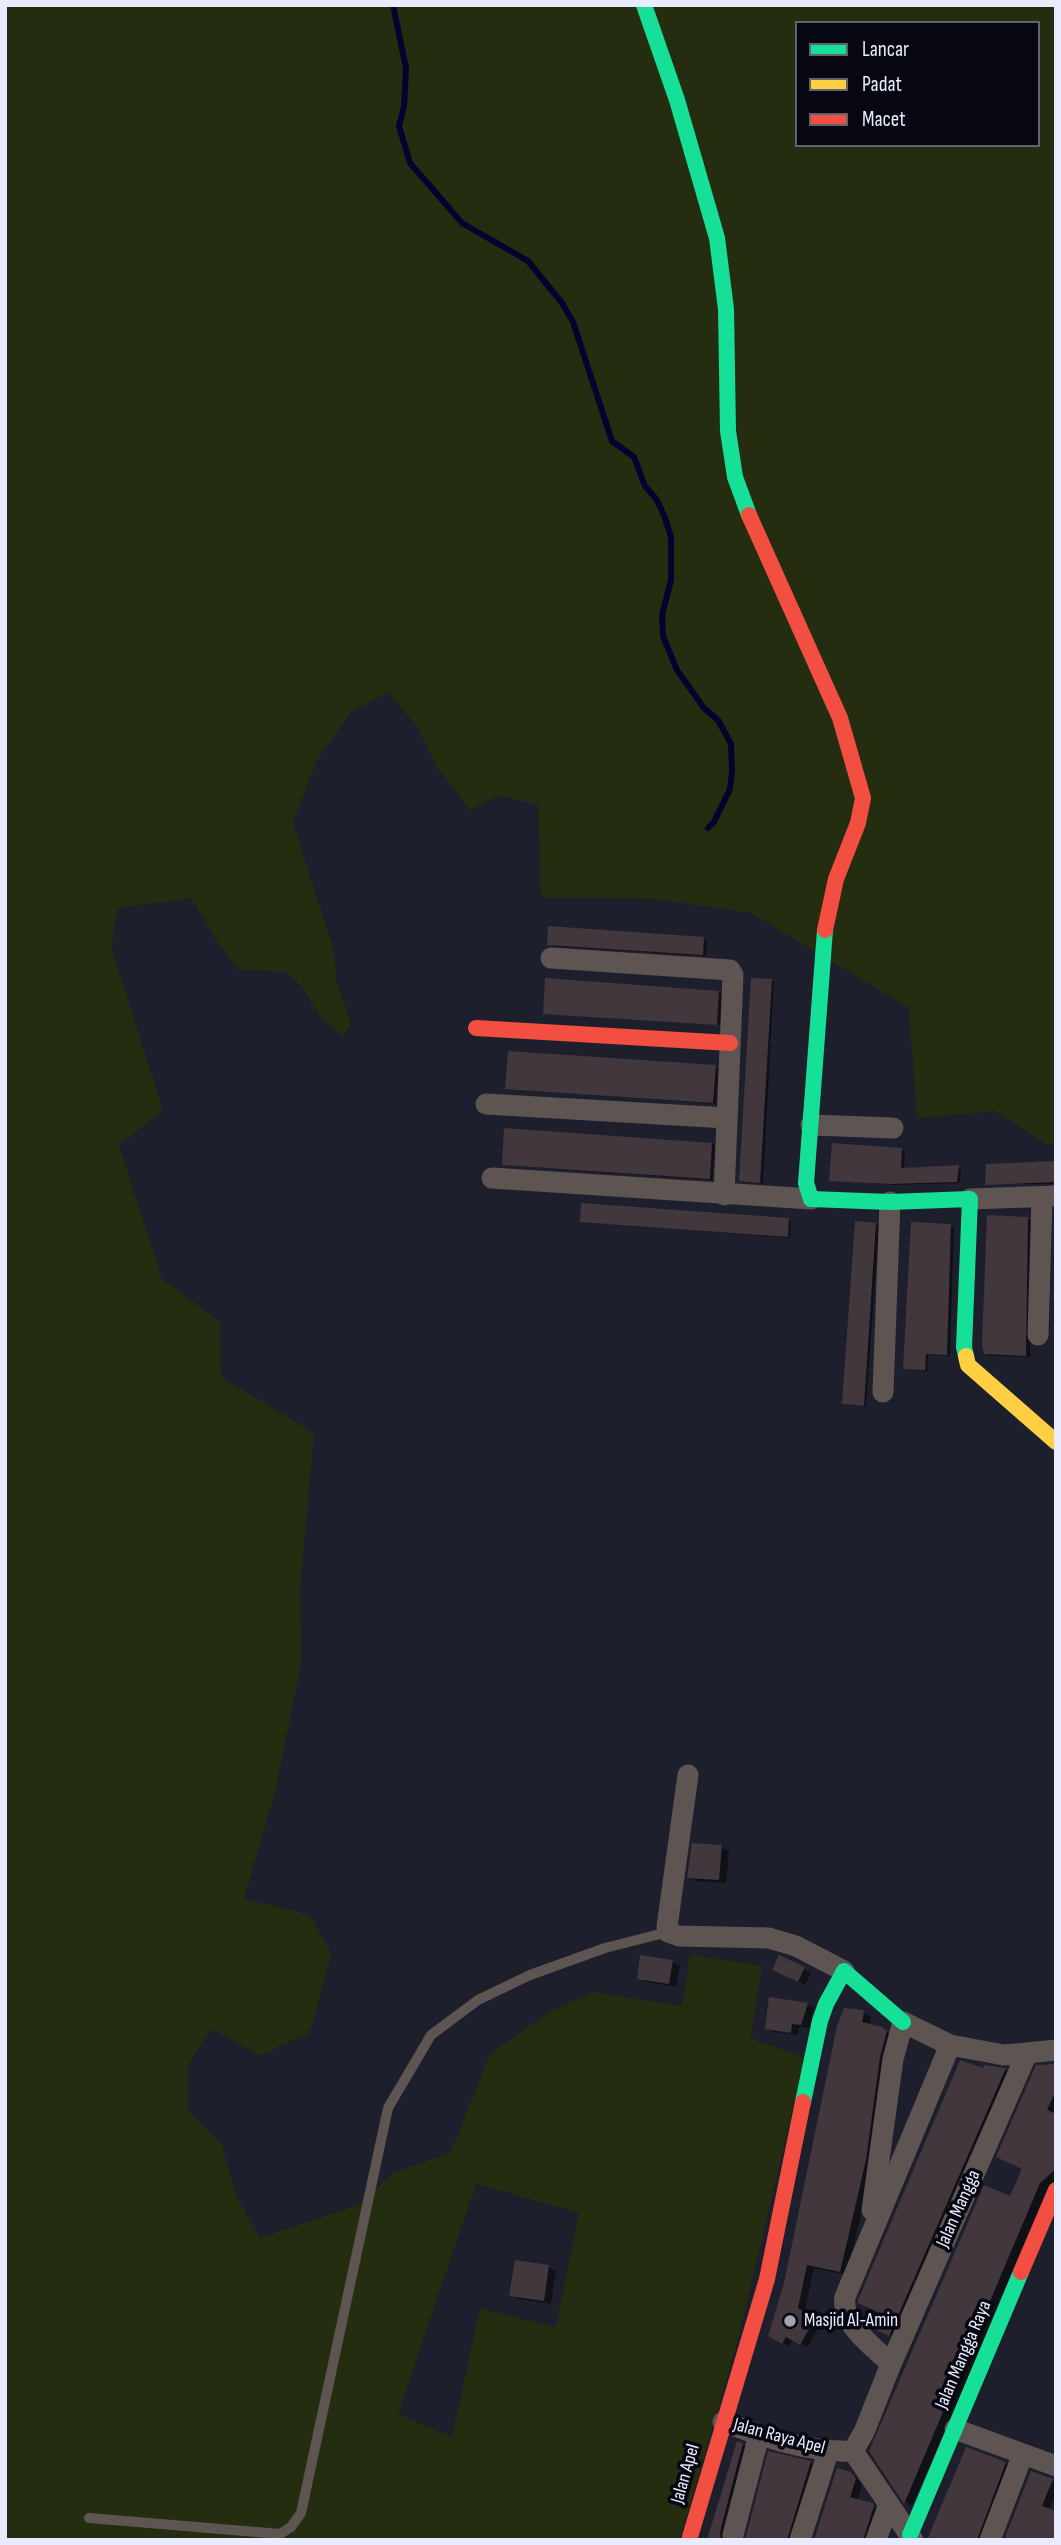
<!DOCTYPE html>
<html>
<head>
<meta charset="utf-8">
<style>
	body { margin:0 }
	#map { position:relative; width:1061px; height:2545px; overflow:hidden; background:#1e1f2c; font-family:"Sofia Sans Condensed",sans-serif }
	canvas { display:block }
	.frame { position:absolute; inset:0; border:7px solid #e9ecfc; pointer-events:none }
	.legend { position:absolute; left:795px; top:21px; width:245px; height:126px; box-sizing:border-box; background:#060711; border:2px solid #61636f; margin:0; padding:9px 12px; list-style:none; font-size:21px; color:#e9ecfc }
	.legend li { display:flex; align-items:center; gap:14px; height:35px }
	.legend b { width:35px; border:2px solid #61636f }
</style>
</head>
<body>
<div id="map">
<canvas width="1061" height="2545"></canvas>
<div class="frame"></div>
<ul class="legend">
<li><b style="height:9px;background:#16e098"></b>Lancar</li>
<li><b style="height:9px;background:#ffcf43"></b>Padat</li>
<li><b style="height:9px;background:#f24e42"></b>Macet</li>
</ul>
</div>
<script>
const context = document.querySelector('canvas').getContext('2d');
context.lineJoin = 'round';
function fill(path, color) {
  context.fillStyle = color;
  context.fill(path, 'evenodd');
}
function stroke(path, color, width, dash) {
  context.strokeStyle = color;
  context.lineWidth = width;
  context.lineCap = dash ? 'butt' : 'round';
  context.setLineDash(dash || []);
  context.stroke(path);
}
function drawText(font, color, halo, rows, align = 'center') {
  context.font = font + ' "Sofia Sans Condensed",sans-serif';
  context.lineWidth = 7;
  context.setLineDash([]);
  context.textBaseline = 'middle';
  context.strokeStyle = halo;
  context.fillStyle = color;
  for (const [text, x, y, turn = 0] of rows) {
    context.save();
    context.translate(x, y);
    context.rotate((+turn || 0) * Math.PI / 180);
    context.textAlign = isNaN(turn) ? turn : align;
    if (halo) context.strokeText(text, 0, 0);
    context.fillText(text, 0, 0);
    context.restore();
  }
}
const green = new Path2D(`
	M 5,5 L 1056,5 L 1056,1144 L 1046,1144 L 995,1111 L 917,1118 L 909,1008 L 751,913 L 656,899 L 541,897 L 538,805 L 499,795 L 470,810 L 437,767 L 417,726 L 388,692 L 351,712 L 316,762 L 293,823 L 334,951 L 337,982 L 351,1024 L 342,1036 L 320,1016 L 301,985 L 285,972 L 238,969 L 214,937 L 191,898 L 118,908 L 111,947 L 163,1110 L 119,1145 L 162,1279 L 220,1322 L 221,1377 L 314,1433 L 300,1592 L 302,1659 L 276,1788 L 244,1899 L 310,1915 L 331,1954 L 310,2033 L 260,2055 L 211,2029 L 188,2065 L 188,2111 L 222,2145 L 236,2195 L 260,2238 L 358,2205 L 393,2173 L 451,2152 L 490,2054 L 551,2011 L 593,1992 L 682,2006 L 690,1955 L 762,1966 L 750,2038 L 805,2058 L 737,2343 L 680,2540 L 5,2540 ZM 797,23 L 1038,23 L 1038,145 L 797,145 ZM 476,2184 L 579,2213 L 556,2327 L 480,2308 L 452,2437 L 398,2414 Z`);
const shadow = new Path2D(`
	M 550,928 L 704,939 L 707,941 L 706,956 L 552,946 L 549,944 Z
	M 771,981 L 774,982 L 763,1183 L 744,1182 L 741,1180 Z
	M 719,992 L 722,994 L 720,1025 L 545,1013 Z
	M 715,1067 L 718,1069 L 716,1104 L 507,1088 Z
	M 712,1144 L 715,1146 L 712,1180 L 503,1165 Z
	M 902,1150 L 905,1152 L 904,1169 L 958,1167 L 961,1169 L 960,1183 L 894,1185 L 831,1180 Z
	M 1056,1162 L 1056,1184 L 987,1184 Z
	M 1028,1218 L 1032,1221 L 1030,1357 L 990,1356 L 985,1353 Z
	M 788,1220 L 791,1222 L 790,1238 L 581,1221 Z
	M 913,1223 L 954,1227 L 950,1356 L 928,1355 L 927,1371 L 905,1368 Z
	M 876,1224 L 879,1226 L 866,1406 L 847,1405 L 844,1403 Z
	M 721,1847 L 729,1851 L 726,1883 L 696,1881 L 689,1877 Z
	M 672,1962 L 680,1966 L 676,1987 L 646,1982 L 639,1978 Z
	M 804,1969 L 811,1973 L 805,1985 L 782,1974 Z
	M 807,2004 L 814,2008 L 809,2028 L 799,2027 L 798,2035 L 774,2032 L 767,2028 Z
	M 862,2012 L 871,2017 L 869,2026 L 889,2033 L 872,2165 L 847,2275 L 814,2268 L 804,2314 L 821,2324 L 807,2347 L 793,2339 L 789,2346 L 770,2335 Z
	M 1056,2066 L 1056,2179 L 912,2506 L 906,2502 L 871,2451 L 1011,2199 L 1024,2169 Z
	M 986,2067 L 1008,2071 L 893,2336 L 874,2327 Z
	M 549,2267 L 556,2271 L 551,2304 L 519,2299 L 511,2295 Z
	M 738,2443 L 750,2449 L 727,2540 L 709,2540 Z
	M 770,2453 L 811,2463 L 818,2467 L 795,2540 L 747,2540 Z
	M 1005,2463 L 1012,2467 L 985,2540 L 929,2540 Z
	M 851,2474 L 862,2484 L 857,2501 L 880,2510 L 870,2540 L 816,2540 Z
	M 1052,2480 L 1056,2482 L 1056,2493 L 1049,2510 L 1006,2540 Z`);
const stream = new Path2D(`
	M 393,5 L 406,68 L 404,107 L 399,126 L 410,163 L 462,223 L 528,261 L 562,303 L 573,322 L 612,441 L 634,457 L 645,486 L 657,500 L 665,518 L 671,537 L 671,580 L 662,615 L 663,636 L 677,670 L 704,708 L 718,720 L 731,744 L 732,771 L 730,789 L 714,822 L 708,828`);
const building = new Path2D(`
	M 548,926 L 704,937 L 703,955 L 547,945 Z
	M 545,978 L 719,991 L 717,1025 L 543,1014 Z
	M 751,978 L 772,979 L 760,1183 L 739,1181 Z
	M 508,1051 L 716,1065 L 713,1103 L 505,1089 Z
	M 504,1128 L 712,1143 L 710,1179 L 502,1165 Z
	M 832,1143 L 902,1148 L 901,1168 L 959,1165 L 957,1182 L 890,1184 L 829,1181 Z
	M 1056,1161 L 1056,1182 L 985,1185 L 986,1164 Z
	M 581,1203 L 789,1218 L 788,1237 L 580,1222 Z
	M 987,1215 L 1028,1217 L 1026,1356 L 984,1354 L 982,1345 Z
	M 855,1221 L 876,1223 L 864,1406 L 842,1404 Z
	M 911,1222 L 951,1224 L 947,1355 L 926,1354 L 925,1370 L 903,1369 Z
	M 692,1843 L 722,1845 L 719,1880 L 687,1878 Z
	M 640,1955 L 673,1960 L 669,1984 L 637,1979 Z
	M 779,1955 L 805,1967 L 798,1982 L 772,1970 Z
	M 769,1997 L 808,2003 L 801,2025 L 792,2024 L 791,2033 L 765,2029 Z
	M 844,2008 L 863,2010 L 864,2012 L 862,2022 L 882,2027 L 887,2031 L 880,2057 L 866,2160 L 840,2272 L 807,2265 L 798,2308 L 815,2318 L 800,2345 L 786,2337 L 782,2344 L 768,2336 L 784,2283 L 837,2026 Z
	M 960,2060 L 983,2068 L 984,2065 L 1006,2068 L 889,2336 L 872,2328 L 878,2312 L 858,2303 L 858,2300 Z
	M 1056,2064 L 1056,2090 L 1047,2110 L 1056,2114 L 1056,2169 L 1040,2183 L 904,2504 L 869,2451 L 984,2185 L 1010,2196 L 1022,2169 L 996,2157 L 1036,2065 Z
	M 515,2260 L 549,2265 L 544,2301 L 509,2296 Z
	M 737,2441 L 743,2443 L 720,2532 L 721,2540 L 707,2540 Z
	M 966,2447 L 1006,2462 L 977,2540 L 927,2540 Z
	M 768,2451 L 811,2461 L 787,2540 L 745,2540 Z
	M 837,2468 L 851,2472 L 856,2479 L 850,2497 L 873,2503 L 874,2506 L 863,2540 L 814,2540 Z
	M 1031,2471 L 1053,2479 L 1042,2506 L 1056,2511 L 1056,2540 L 1004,2540 Z`);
const lane = new Path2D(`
	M 89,2518 L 280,2534 L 291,2527 L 301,2513 L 388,2108 L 431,2035 L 478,2000 L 530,1975 L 605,1948 L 668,1932`);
const street = new Path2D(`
	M 551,958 L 730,970 L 733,975 L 724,1195
	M 486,1104 L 727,1118
	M 811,1125 L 893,1128
	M 492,1178 L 811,1199
	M 970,1199 L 1056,1196
	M 1038,1335 L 1042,1197
	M 883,1392 L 890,1202
	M 688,1775 L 667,1927 L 668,1932 L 679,1936 L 769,1938 L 796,1946 L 844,1971
	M 872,2210 L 893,2059 L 903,2022 L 950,2045 L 1004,2055 L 1027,2053
	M 891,2364 C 872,2345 841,2325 845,2297 L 950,2045
	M 723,2422 C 765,2437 809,2453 853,2451 L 913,2540
	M 955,2429 L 1056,2466
	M 853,2451 L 864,2432 L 891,2364 L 1027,2053 L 1056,2050
	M 733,2535 L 759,2435
	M 800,2540 L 828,2452
	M 876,2540 L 889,2504
	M 990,2540 L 1023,2454`);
const fast = new Path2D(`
	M 644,5 L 677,100 L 717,238 L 726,309 L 728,431 L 735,477 L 749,515
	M 825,930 L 806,1183 L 811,1199 L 890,1202 L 970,1199 L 964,1347 L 966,1356
	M 803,2102 L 820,2021 L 826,2004 L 844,1971 L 903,2022
	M 910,2535 L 1021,2272`);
const slow = new Path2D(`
	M 966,1356 L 968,1365 L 1056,1442`);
const jam = new Path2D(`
	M 749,515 L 840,718 L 863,798 L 858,823 L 836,879 L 825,930
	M 476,1028 L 730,1043
	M 1021,2272 L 1056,2190
	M 690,2537 L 767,2279 L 803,2102`);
const markers = [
	[790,2321,7,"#a2a4b3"]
];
const streetNames = [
	["Jalan Mangga",959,2209,-66],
	["Jalan Mangga Raya",964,2355,-67],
	["Jalan Raya Apel",779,2437,15],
	["Jalan Apel",686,2474,-74]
];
const poiNames = [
	["Masjid Al-Amin",804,2321]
];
fill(green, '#242d0f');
fill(shadow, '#0007');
stroke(stream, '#03032f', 6);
fill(building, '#42373d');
stroke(lane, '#5e5553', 10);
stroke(street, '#5e5553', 21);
stroke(fast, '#16e098', 16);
stroke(slow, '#ffcf43', 16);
stroke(jam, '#f24e42', 16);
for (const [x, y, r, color] of markers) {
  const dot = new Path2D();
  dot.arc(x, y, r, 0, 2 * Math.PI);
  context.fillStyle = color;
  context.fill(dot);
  stroke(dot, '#060711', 2.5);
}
drawText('19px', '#e9ecfc', '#060711', streetNames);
drawText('19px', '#e9ecfc', '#060711', poiNames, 'left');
</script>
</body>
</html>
